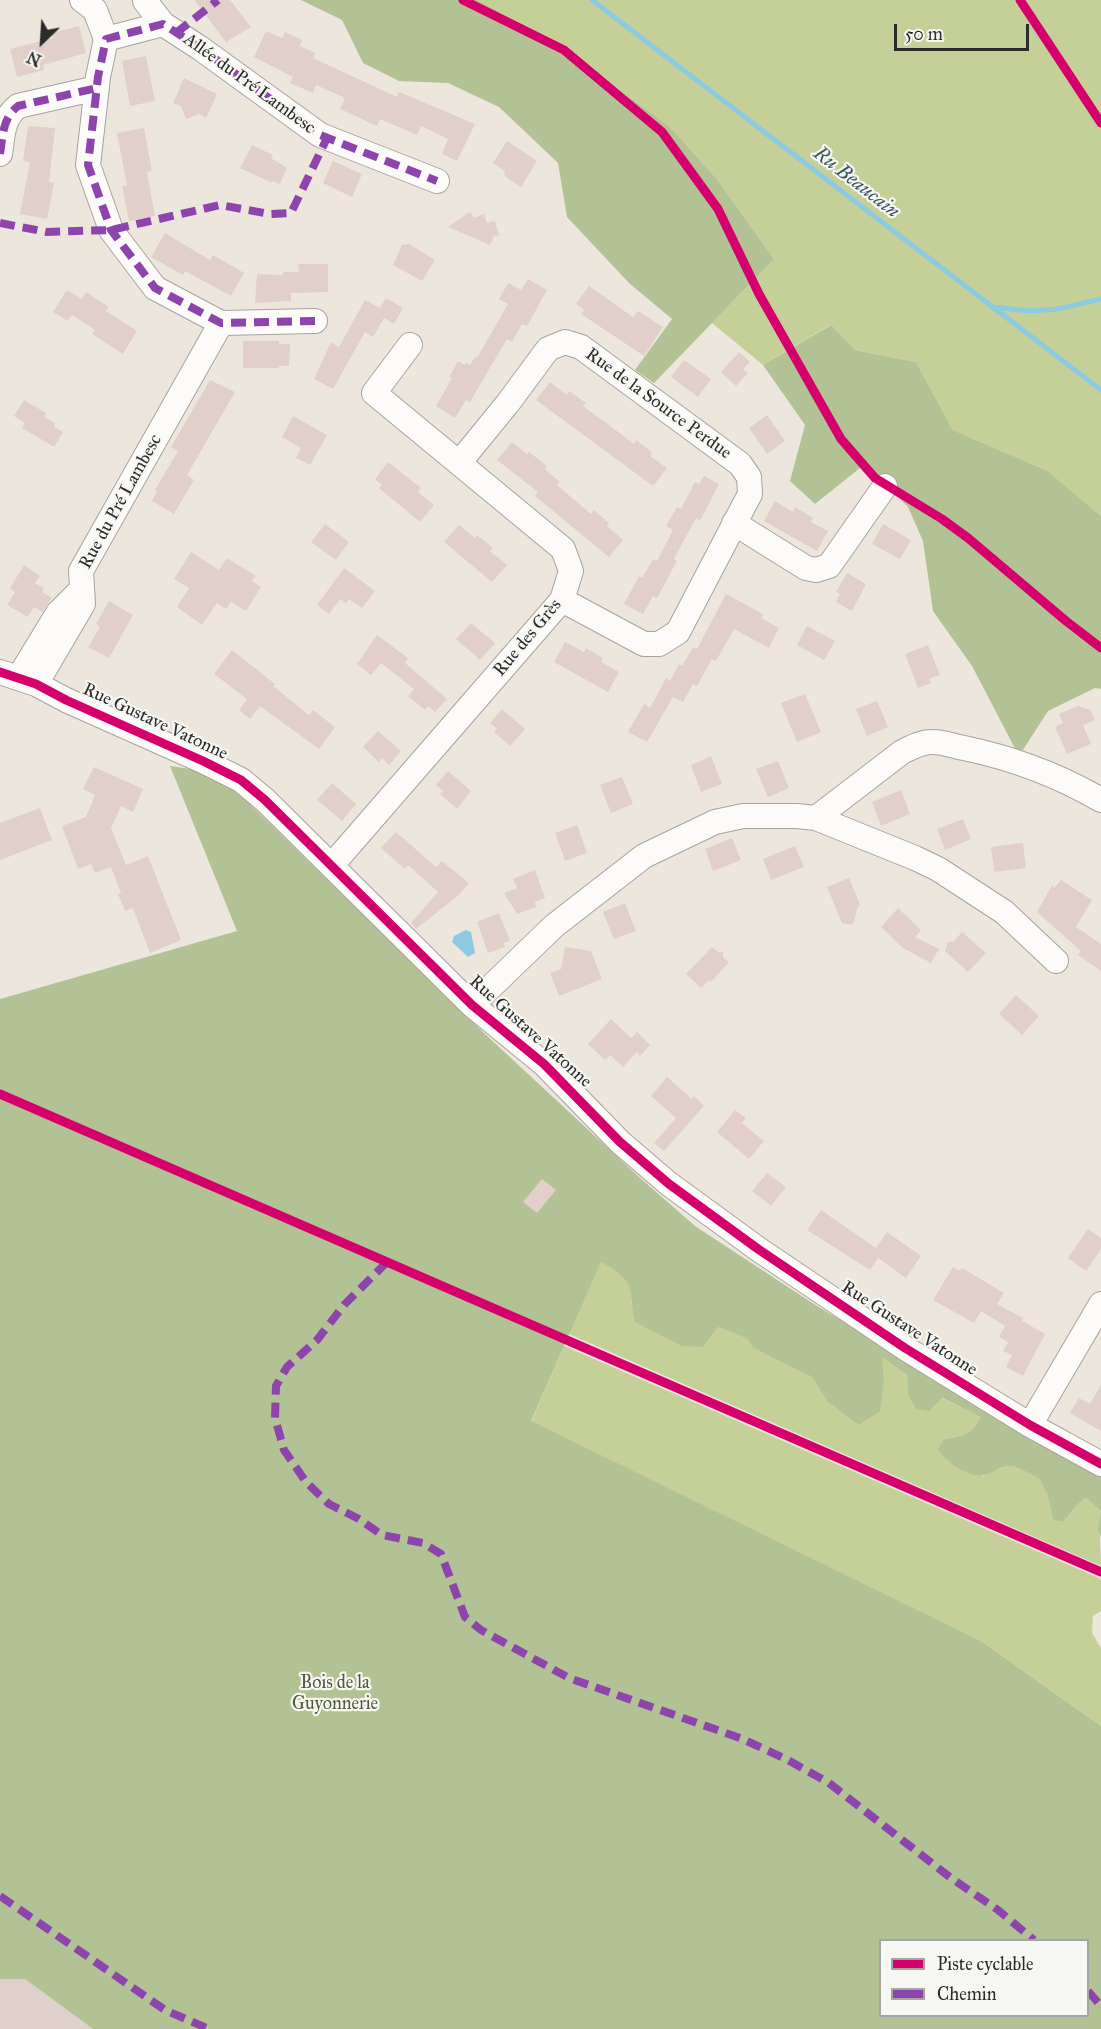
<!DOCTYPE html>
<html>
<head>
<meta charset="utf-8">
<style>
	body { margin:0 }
	#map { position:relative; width:1101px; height:2029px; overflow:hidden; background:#ede6dc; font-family:"IM FELL Great Primer",serif }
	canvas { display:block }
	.legend { position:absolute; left:879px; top:1939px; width:210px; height:78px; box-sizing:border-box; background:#f6f6f2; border:2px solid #a5a5a2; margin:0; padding:8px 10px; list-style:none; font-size:18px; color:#2b2b2b }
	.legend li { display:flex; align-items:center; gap:12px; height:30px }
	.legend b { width:30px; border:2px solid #a5a5a2 }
	.north { position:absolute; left:12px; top:12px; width:60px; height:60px; -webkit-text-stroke:4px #f6f6f2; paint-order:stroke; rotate:205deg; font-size:16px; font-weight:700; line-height:24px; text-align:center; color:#2b2b2b }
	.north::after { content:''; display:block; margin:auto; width:21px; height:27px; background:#2b2b2b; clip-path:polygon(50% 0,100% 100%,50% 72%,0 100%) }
	.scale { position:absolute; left:894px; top:24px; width:135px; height:27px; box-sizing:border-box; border:3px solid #2b2b2b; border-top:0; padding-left:8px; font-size:18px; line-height:21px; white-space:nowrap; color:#2b2b2b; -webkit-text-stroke:4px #f6f6f2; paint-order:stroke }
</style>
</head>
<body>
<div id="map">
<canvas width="1101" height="2029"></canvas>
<ul class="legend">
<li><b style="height:8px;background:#d6006c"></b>Piste cyclable</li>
<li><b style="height:8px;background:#8e44ad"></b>Chemin</li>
</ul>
<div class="north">N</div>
<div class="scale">50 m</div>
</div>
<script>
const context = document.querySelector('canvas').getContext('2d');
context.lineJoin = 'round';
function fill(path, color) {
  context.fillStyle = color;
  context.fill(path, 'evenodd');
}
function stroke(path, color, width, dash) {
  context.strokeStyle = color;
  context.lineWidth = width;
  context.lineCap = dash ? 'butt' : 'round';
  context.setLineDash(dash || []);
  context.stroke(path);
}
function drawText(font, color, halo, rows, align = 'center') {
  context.font = font + ' "IM FELL Great Primer",serif';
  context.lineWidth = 4.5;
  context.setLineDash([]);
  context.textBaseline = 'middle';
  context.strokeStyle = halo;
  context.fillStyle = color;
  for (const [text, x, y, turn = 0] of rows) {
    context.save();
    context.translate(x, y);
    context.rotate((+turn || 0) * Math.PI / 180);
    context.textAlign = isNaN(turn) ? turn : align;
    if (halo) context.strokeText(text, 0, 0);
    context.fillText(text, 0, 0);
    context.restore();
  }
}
const industrial = new Path2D(`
	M 0,1979 L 25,1979 L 93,2029 L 0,2029 Z`);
const green = new Path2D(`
	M 476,0 L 1101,0 L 1101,516 L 1048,471 L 953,430 L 916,362 L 855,350 L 830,325 L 763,365 L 712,323 L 774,259 L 716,178 L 671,128 Z
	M 601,1261 C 623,1273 630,1279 632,1305 L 718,1327 L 747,1339 L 754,1347 L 774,1359 L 812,1377 L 827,1401 L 884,1381 L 881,1356 L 907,1375 L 908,1394 L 941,1398 L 982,1417 C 972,1435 963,1436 944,1439 L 983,1476 L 1008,1465 L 1023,1470 L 1041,1479 L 1047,1494 L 1053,1520 L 1063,1522 L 1078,1504 L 1086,1498 L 1101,1511 C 1098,1530 1101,1547 1101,1566 L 569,1334 Z
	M 564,1346 L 1101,1579 L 1101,1611 L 1093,1616 L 1092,1633 L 1101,1648 L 1101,1726 L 981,1641 L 531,1422 Z`);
const forest = new Path2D(`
	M 301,0 L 476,0 L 548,38 L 671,128 L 716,178 L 774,259 L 654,383 L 635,370 L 672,319 L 629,283 L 567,217 L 558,163 L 499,107 L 448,83 L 399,81 L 363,63 L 342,20 Z
	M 831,325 L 855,350 L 916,362 L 953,430 L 1048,471 L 1101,516 L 1101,689 L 1095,688 L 1048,711 L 1019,756 L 972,666 L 933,611 L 923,541 L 908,507 L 865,464 L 815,504 L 790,481 L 805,425 L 763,365 Z
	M 170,766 L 218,773 L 485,1034 L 638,1176 L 695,1226 L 817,1306 L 953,1388 L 1101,1468 L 1101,1537 L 1098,1529 L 1101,1511 L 1086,1498 L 1078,1504 L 1063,1522 L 1053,1520 L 1047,1494 L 1040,1479 C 1031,1474 1021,1468 1010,1466 C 1001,1465 993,1474 984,1475 C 968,1478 946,1462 938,1449 L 944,1439 C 963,1436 972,1435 981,1417 L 942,1398 L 929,1411 L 916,1409 L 908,1394 L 907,1375 L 882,1357 L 884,1381 L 880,1411 L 859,1425 L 827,1401 L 812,1377 L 774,1359 L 753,1347 L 747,1339 L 718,1327 L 703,1347 L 682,1346 L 635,1322 C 628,1287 636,1281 601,1262 L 531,1421 L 981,1641 L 1101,1726 L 1101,2029 L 93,2029 L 25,1979 L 0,1979 L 0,999 L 237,931 ZM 880,1940 L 1088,1940 L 1088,2016 L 880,2016 Z`);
const water = new Path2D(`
	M 466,930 L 471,932 L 475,953 L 468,957 L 452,942 L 454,936 Z`);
const stream = new Path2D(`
	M 592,0 L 1101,390
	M 993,307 L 1029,311 L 1058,309 L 1101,299`);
const building = new Path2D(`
	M 194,0 L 230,0 L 251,27 L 226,42 Z
	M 79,26 L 86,53 L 43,65 L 44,70 L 17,77 L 10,49 L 53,38 L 52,33 Z
	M 266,31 L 282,38 L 285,32 L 302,40 L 300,46 L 315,53 L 313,58 L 397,97 L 399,92 L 475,124 L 457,161 L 442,154 L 448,139 L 421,126 L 417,135 L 380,119 L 377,126 L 340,109 L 345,98 L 316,85 L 313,93 L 290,83 L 293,77 L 254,57 Z
	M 146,56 L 155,101 L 130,106 L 122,61 Z
	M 184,78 L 217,94 L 206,118 L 199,114 L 186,119 L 181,106 L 173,103 Z
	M 28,126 L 55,128 L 49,182 L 54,183 L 47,219 L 20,214 L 30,162 L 23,161 Z
	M 144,128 L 152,171 L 147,172 L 155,216 L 129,221 L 122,186 L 127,185 L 117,133 Z
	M 507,141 L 537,161 L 521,187 L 507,178 L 504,174 L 505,171 L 493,163 Z
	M 252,145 L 273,155 L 271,158 L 287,168 L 280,184 L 273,181 L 272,183 L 240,168 Z
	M 333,161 L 362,174 L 352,197 L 323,183 Z
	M 470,212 L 474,218 L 484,214 L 487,223 L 495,221 L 499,235 L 494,236 L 490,245 L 448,227 Z
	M 165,233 L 210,260 L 213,255 L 244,273 L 231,296 L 185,271 L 183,275 L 151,257 Z
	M 409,244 L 435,260 L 422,281 L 393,265 L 402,245 Z
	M 298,264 L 328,264 L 328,292 L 291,293 L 291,301 L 255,303 L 257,274 L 283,275 L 283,272 L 299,272 Z
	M 528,279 L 547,290 L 527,326 L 522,324 L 512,342 L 507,339 L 470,402 L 466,400 L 455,418 L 436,406 L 452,378 L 449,377 L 458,361 L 465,365 L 466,363 L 470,365 L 475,357 L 477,358 L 508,304 L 499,299 L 508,283 L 521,290 Z
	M 589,286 L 633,317 L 638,311 L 663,327 L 644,356 L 581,314 L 584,310 L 576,304 Z
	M 67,290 L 82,299 L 86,292 L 109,307 L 106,311 L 137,331 L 123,354 L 92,334 L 95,330 L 72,315 L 68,321 L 53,312 Z
	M 386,298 L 403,308 L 394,324 L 384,318 L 373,337 L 365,332 L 333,389 L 314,379 L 331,342 L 339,347 L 365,300 L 380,308 Z
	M 243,341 L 279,341 L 279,344 L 290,344 L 289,366 L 279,366 L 279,368 L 243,368 Z
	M 739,352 L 750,362 L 743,369 L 748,373 L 736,386 L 721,372 Z
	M 684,360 L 711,379 L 698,397 L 671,377 Z
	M 210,380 L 235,392 L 187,475 L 194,480 L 174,514 L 152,501 L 157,491 L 155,490 L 178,451 L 171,447 Z
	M 550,382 L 567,395 L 569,391 L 586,403 L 583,406 L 617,431 L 634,444 L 636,440 L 652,452 L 650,456 L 667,468 L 653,486 L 536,400 Z
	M 24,400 L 46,413 L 44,417 L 55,423 L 54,427 L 63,432 L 54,447 L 22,428 L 25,423 L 14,416 Z
	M 767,415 L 785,441 L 767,454 L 749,428 Z
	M 293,416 L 327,435 L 310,465 L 296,458 L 301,448 L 282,437 Z
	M 512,442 L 527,454 L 529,452 L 547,466 L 545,469 L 560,482 L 557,485 L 591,514 L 594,510 L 609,523 L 607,526 L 623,540 L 609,557 L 535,496 L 538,492 L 497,460 Z
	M 388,462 L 421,488 L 418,492 L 434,505 L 420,522 L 379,488 L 382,485 L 375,479 Z
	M 704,476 L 719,484 L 700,521 L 696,518 L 674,559 L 677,561 L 657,598 L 653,596 L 643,614 L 624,604 L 639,576 L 642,578 L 653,559 L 657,561 L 673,530 L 666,526 L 677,507 L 681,509 L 695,482 L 699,484 Z
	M 775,501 L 793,512 L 795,507 L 813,518 L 811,522 L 828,531 L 817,551 L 764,521 Z
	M 325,524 L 349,542 L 336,560 L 311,542 Z
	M 883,524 L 911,540 L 900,559 L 872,544 Z
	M 459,525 L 475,538 L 477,535 L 493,548 L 490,551 L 507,565 L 492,582 L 444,542 Z
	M 191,552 L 219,570 L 227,558 L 256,576 L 252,581 L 261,587 L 246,611 L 231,602 L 226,609 L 217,603 L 202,625 L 177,607 L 189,588 L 174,579 Z
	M 24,565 L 40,576 L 35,583 L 44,588 L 42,592 L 52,598 L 42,612 L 34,607 L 28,617 L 7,605 L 15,592 L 10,588 Z
	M 344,568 L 375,591 L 362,608 L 349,599 L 346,603 L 340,599 L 329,614 L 317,605 Z
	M 847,573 L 866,584 L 852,611 L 836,602 L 840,594 L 836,592 Z
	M 726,594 L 763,614 L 761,618 L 779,628 L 769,648 L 734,629 L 716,661 L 712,659 L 697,686 L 693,684 L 683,702 L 673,697 L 647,742 L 628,732 L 644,704 L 650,708 L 666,678 L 670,681 L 679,664 L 682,666 L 693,647 L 697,649 Z
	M 109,601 L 133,615 L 109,658 L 88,647 L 100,627 L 96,624 Z
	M 471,623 L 495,643 L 480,660 L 456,639 Z
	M 807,626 L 835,641 L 824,660 L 797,645 Z
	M 377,635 L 408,658 L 405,663 L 447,699 L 435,712 L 428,706 L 425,710 L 408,696 L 414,689 L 381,663 L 371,675 L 357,664 Z
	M 565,642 L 584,652 L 586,648 L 603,658 L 601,662 L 619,672 L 608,692 L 554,662 Z
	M 928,645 L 940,675 L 929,679 L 931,683 L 918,688 L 905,654 Z
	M 232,650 L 275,684 L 273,686 L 309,715 L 313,710 L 335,727 L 319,749 L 260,706 L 250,719 L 239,710 L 247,699 L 214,674 Z
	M 805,694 L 821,732 L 797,742 L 781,703 Z
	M 877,701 L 888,727 L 867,736 L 856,709 Z
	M 1078,706 L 1091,710 L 1095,720 L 1083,725 L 1091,744 L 1067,754 L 1055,727 L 1063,723 L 1059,714 Z
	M 502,709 L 525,729 L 510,746 L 494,732 L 497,729 L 490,723 Z
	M 378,731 L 401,751 L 389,765 L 382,758 L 379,762 L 363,747 Z
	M 711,756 L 722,784 L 701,792 L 691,765 Z
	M 778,761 L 789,788 L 768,797 L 756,769 Z
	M 94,767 L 143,789 L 133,812 L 121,806 L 111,828 L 126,865 L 148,856 L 181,940 L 150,953 L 133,908 L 125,911 L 118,894 L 121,893 L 111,867 L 95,873 L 91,864 L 78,869 L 62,826 L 86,817 L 95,795 L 83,789 Z
	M 448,771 L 471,791 L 457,809 L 440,794 L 443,791 L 436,785 Z
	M 622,777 L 633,804 L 611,813 L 600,785 Z
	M 332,783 L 356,804 L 342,821 L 317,800 Z
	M 901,790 L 910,814 L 881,826 L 872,802 Z
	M 40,808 L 52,840 L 0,860 L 0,823 Z
	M 963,819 L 971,839 L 945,850 L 937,829 Z
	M 577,825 L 587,853 L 565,861 L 555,833 Z
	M 396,832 L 436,867 L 442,861 L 469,883 L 460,894 L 416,929 L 411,923 L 438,892 L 408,865 L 405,869 L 381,848 Z
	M 732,838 L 741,860 L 713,871 L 705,849 Z
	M 1023,843 L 1026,868 L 994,872 L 991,847 Z
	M 795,846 L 804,867 L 771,880 L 763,859 Z
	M 535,870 L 545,898 L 535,902 L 536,907 L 517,914 L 504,893 L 517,888 L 513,879 Z
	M 849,878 L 860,905 L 858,906 L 853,925 L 842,923 L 827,887 Z
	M 1061,880 L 1092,900 L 1076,927 L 1101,944 L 1101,971 L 1078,955 L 1081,951 L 1037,912 L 1052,885 L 1054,888 Z
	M 625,903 L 636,931 L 614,939 L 603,912 Z
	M 898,908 L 921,930 L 915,937 L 939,949 L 931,963 L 903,948 L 881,927 Z
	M 499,913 L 510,941 L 503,943 L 505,947 L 488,953 L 477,922 Z
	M 962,932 L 986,953 L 968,972 L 945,951 L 948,942 L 953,942 Z
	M 565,947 L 591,951 L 602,979 L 559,996 L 550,973 L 561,969 Z
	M 712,947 L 718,952 L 723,952 L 723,957 L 729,962 L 711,982 L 709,980 L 701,988 L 686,974 Z
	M 1016,995 L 1039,1016 L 1022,1035 L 999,1014 Z
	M 611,1019 L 631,1038 L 637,1032 L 650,1045 L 640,1056 L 637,1052 L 623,1067 L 610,1055 L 605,1060 L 588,1044 Z
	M 667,1077 L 692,1099 L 694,1096 L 704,1106 L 664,1151 L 654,1143 L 676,1118 L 651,1096 Z
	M 735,1110 L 746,1118 L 742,1123 L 764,1141 L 749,1159 L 717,1132 Z
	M 767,1173 L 786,1187 L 771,1206 L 752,1191 Z
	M 542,1179 L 556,1190 L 537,1213 L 523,1202 Z
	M 821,1210 L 876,1248 L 887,1232 L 921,1256 L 906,1278 L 878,1258 L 870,1270 L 807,1230 Z
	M 1088,1229 L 1101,1238 L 1101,1249 L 1086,1271 L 1068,1258 Z
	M 953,1267 L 960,1271 L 962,1268 L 1004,1293 L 997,1304 L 1023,1318 L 1022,1321 L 1045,1334 L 1023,1376 L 1006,1367 L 1012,1355 L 1003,1351 L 1008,1342 L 999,1337 L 1005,1326 L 981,1311 L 974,1323 L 933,1300 Z
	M 1101,1385 L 1101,1431 L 1070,1413 L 1079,1398 L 1090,1404 Z`);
const minor = new Path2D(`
	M 82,0 L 95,10 L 106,39
	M 145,1 L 163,24
	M 0,154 C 3,135 2,119 18,106 L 97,88
	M 315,321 L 221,323 L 155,288 L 111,230 L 88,165 L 98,77 L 106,39 L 163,24 L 200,48 L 320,135 L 437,181
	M 459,463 L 508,403 L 548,349 L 565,342 L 581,347 L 740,464 L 749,477 L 750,494 L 678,632 L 659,644 L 644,644 L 562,600
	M 734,523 L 806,568 L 816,570 L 829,566 L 885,486
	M 0,672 L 36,684 L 66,700 L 203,761 L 241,780 L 265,800 L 472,1005 L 544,1064 L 620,1142 L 669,1184 L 758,1249 L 905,1348 L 1030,1425 L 1101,1464
	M 19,677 L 58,613 L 77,594
	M 36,684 L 83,604 L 81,571 L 221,323
	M 816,818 L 902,752 C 912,747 921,742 932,742 C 943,742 954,746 964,748 C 1012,758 1058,775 1101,800
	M 332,865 L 562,600 L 571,571 L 563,549 L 374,393 L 410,345
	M 472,1005 L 554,926 L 644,856 L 715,822 L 743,816 L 797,816 L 816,818 L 915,858 L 938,869 L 1004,912 L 1056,961
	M 1030,1425 L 1101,1304`);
const quiet = new Path2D(`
	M 176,33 L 218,0
	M 0,154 C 3,135 2,119 18,106 L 97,88
	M 0,223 L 47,232 L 111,230 L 220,205 L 270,214 L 291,213 L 327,138
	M 315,321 L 221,323 L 155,288 L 111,230 L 88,165 L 98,77 L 106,39 L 163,24 L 200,48 L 320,135 L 437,181
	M 387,1262 L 344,1305 L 317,1340 L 287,1367 L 276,1386 L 275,1418 L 284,1450 L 306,1482 L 329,1504 L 359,1519 L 382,1535 L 423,1543 L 441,1554 L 465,1617 L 481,1630 L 569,1678 L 740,1738 L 786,1759 L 829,1783 L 951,1878 L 998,1910 L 1034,1940
	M 0,1896 L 165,2010 L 209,2029
	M 1088,1991 L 1101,2006`);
const cycleway = new Path2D(`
	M 463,0 L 564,50 L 662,132 L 718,209 L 759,294 L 841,439 L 875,478 L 942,519 L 968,538 L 1066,621 L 1101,648
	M 1020,0 L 1101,123
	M 0,672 L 36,684 L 66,700 L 203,761 L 241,780 L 265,800 L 472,1005 L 544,1064 L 620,1142 L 669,1184 L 758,1249 L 905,1348 L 1030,1425 L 1101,1464
	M 0,1094 L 1101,1572`);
const streetNames = [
	["Allée du Pré Lambesc",249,84,36],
	["Rue de la Source Perdue",658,404,36],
	["Rue du Pré Lambesc",121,502,-61],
	["Rue des Grès",528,638,-50],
	["Rue Gustave Vatonne",155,722,25],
	["Rue Gustave Vatonne",530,1032,42],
	["Rue Gustave Vatonne",909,1329,33]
];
const parkNames = [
	["Bois de la",335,1684],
	["Guyonnerie",335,1705]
];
const waterNames = [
	["Ru Beaucain",856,183,38]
];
fill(industrial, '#ded1cc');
fill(green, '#c5d099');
fill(forest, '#b3c294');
fill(water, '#8ccae0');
stroke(stream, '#8ccae0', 5);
fill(building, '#e3cfc9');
stroke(minor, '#a7a39d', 26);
stroke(minor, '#fcfbfa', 24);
stroke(quiet, '#8e44ad', 8, [15, 8]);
stroke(cycleway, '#d6006c', 9);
drawText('18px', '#2b2b2b', '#f6f6f2', streetNames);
drawText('18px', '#50573c', '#f6f6f2', parkNames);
drawText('italic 20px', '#3c5762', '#f6f6f2', waterNames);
</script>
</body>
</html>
